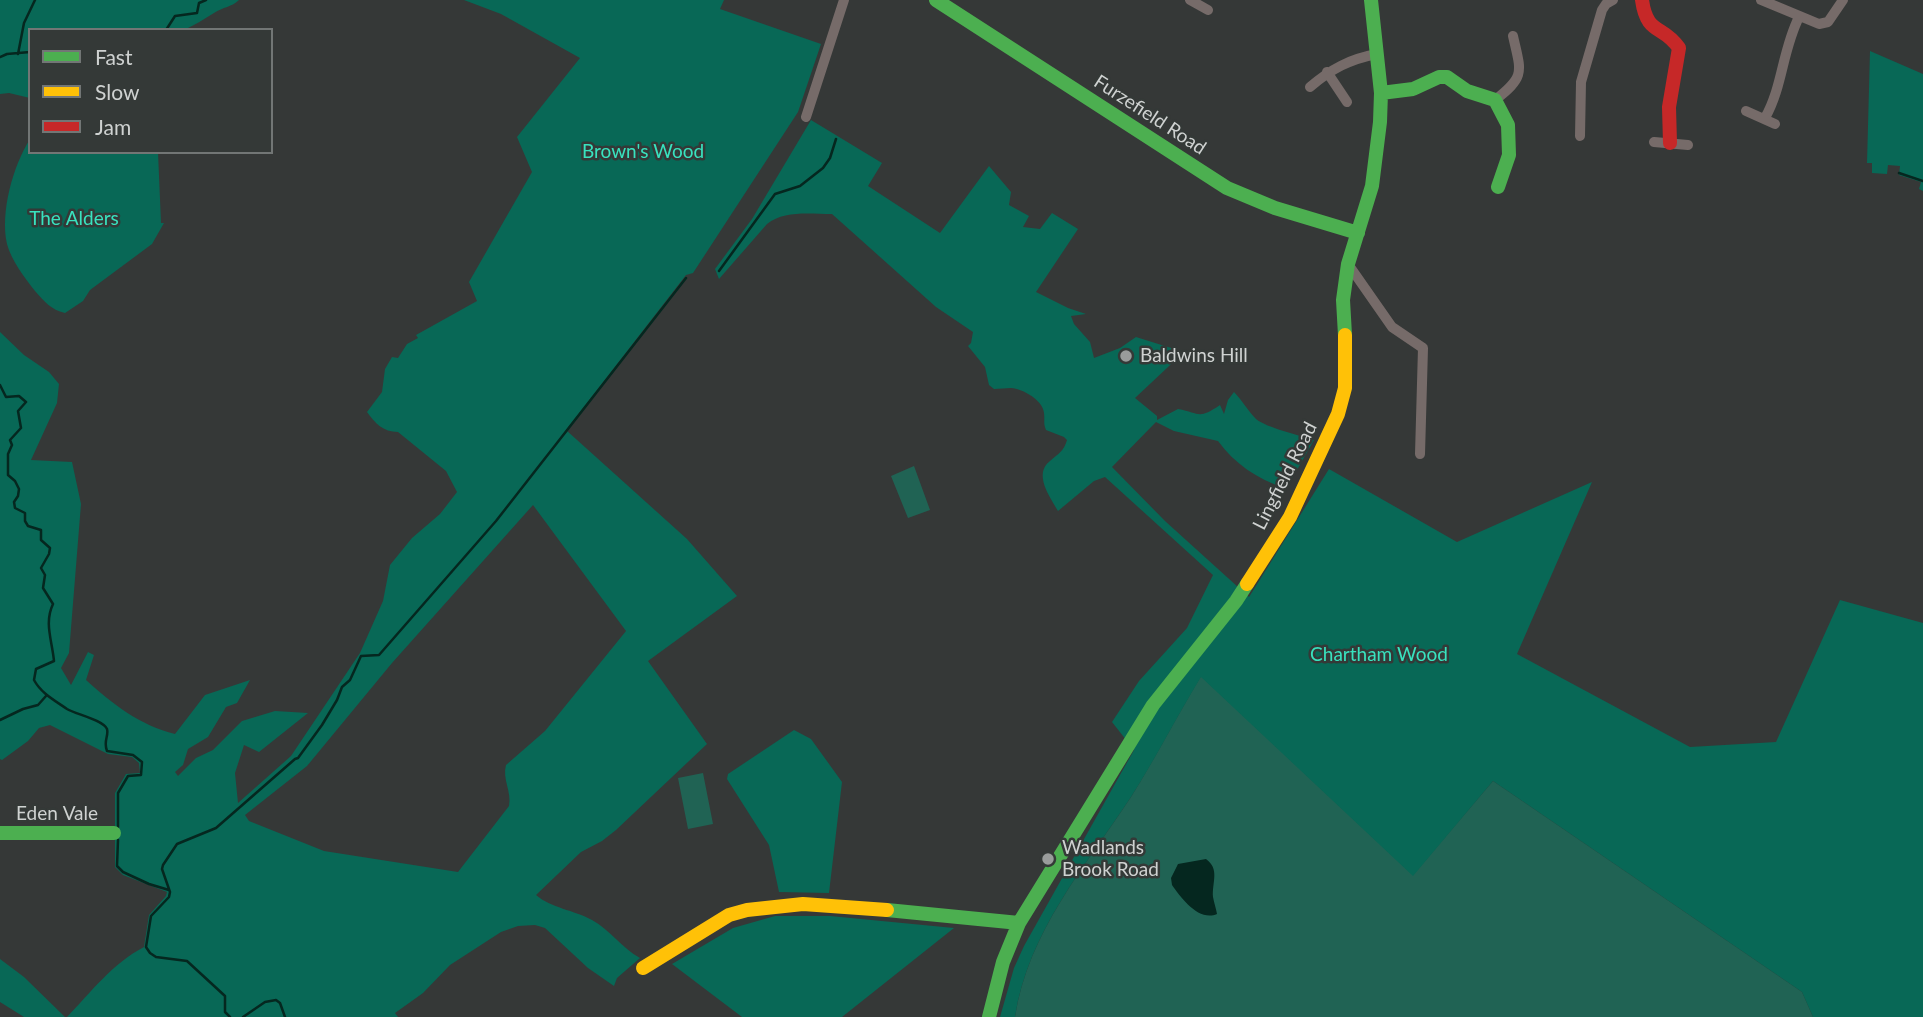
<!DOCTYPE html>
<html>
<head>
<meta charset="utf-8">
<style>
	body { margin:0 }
	#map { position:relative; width:1923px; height:1017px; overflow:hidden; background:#353837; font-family:Lato,sans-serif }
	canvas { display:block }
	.legend { position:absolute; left:28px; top:28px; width:245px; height:126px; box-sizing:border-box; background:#343937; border:2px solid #727675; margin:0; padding:9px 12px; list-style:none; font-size:21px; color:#cfd2d1 }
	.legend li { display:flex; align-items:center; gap:14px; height:35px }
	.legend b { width:35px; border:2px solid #727675 }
</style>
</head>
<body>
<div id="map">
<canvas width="1923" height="1017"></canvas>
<ul class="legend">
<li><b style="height:9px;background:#4caf50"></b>Fast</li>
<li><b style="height:9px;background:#ffc107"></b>Slow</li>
<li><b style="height:9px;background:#c62828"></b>Jam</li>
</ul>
</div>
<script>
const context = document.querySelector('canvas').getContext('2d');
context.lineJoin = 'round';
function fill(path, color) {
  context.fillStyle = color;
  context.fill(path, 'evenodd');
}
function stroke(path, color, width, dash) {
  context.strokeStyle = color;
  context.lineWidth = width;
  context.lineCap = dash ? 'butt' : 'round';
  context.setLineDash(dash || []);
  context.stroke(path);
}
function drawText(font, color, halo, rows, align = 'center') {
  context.font = font + ' Lato,sans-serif';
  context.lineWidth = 5;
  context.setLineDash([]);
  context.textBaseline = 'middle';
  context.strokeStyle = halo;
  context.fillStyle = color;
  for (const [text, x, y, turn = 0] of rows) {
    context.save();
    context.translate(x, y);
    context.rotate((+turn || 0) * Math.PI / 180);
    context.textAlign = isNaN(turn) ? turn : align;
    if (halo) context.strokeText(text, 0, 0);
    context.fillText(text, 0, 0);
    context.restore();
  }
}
const green = new Path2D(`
	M 914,466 L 930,510 L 908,518 L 891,476 Z
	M 1201,676 L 1413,875 L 1493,781 L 1802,992 L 1813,1017 L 1015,1017 C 1028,932 1085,867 1131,797 C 1156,757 1177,716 1201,676 Z
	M 703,773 L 713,824 L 688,829 L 678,778 Z`);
const forest = new Path2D(`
	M 0,0 L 239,0 C 232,7 223,7 214,13 C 204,19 195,25 184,30 L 30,30 L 30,98 L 9,93 L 0,94 Z
	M 464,0 L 724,0 L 720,9 L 821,44 L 798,112 L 693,273 L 686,275 L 566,430 L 687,539 L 737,596 L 648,661 L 707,744 L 616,830 L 602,841 L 581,852 L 536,895 C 551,908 574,910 592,920 C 610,930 622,948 640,958 L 617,978 L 614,986 L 588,968 L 545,928 L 535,925 L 518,926 L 501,932 L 450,965 L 423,993 L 395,1013 L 398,1017 L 67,1017 C 91,992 113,963 144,947 L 149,915 L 166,896 L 167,892 L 123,875 L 115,867 L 115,793 L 126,774 L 140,773 L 139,763 L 132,757 L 108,754 L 50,725 L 39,728 L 28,741 L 2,760 L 0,759 L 0,332 L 24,355 L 49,372 L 59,384 L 57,403 L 31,460 L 72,462 L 81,504 L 69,653 L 61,668 L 71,685 L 88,652 L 94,655 L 86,680 C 111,703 141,726 175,734 L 205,695 L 250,680 L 237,703 L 226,707 L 208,737 L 188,749 L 183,765 L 175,772 L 178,776 L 196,758 L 213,750 L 242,721 L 275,711 L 308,713 L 259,752 L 244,745 L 235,773 L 238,803 L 291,756 L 360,653 L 383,601 L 390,565 L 412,538 L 440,514 L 457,492 L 446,471 L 398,432 C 383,432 375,423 367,412 L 382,392 L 385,369 L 392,357 L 398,358 L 407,344 L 418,338 L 416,335 L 477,301 L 469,282 L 532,172 L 517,137 L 580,58 L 501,14 ZM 533,505 L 626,631 L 545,731 L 506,765 C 502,779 512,792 509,806 L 458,872 L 324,851 L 249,821 L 245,815 L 307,766 L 392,663 Z
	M 1870,51 L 1923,74 L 1923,191 L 1919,189 L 1921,182 L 1899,175 L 1900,166 L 1888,165 L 1887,174 L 1872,173 L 1872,163 L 1867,163 Z
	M 811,120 L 882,163 L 868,186 L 940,233 L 989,166 L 1011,192 L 1009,205 L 1029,216 L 1023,227 L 1040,229 L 1052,213 L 1078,229 L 1036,292 L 1068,308 L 1086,314 L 1071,316 L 1074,324 L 1090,342 L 1094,358 L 1120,348 L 1136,337 L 1184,352 L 1135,398 L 1157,416 L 1157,420 L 1178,409 C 1200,413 1198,420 1220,405 L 1224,414 L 1228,400 L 1234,392 C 1242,400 1248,411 1256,419 C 1267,428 1299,435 1314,440 L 1289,484 L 1284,488 C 1256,478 1235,464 1218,441 L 1174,431 L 1156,422 L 1112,467 L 1165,521 L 1249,597 L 1329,469 L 1457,542 L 1592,482 L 1517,654 L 1690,747 L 1776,742 L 1840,600 L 1923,623 L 1923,1017 L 1813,1017 L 1802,992 L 1493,781 L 1413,876 L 1201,677 C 1177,716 1156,758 1131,797 C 1085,867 1028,932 1015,1017 L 1000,1017 L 1014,968 L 1024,946 L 1134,750 L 1112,722 L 1139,681 L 1187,628 L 1213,575 L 1105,477 L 1094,481 L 1058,511 C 1050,497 1033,474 1050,461 C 1058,454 1064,451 1067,440 L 1064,437 L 1046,430 C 1043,423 1045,421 1044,413 C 1043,400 1023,389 1011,388 C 1006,388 999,389 994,389 L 989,385 L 985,367 L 968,346 L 971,343 L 973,332 L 936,307 L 832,214 C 810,214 784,210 767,224 L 719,279 L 715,269 L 752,219 Z
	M 30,139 L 30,152 L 158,152 L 161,223 L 164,223 L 152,244 L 90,290 L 83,301 L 65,313 C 51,310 44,301 35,291 C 25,278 11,260 7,244 C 0,212 13,166 30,139 Z
	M 794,730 L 811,739 L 842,782 L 829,893 L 779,892 L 769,845 L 727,779 L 728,774 Z
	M 775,916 L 830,916 L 954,928 L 842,1017 L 742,1017 L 672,964 L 733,928 Z
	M 0,959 L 24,977 L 65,1017 L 24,1017 L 0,1002 Z`);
const water = new Path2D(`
	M 1206,859 C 1220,869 1212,882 1213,897 C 1214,903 1216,908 1217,914 C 1199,922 1181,898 1172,885 L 1171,878 L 1178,864 Z`);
const stream = new Path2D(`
	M 166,30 L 175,16 L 197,13 L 199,3 L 206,0
	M 18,54 L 24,23 L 35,0
	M 0,57 L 7,54 L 30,52
	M 1899,173 L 1923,181
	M 719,271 L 775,194 L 800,186 L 823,168 L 830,158 L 836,139
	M 0,385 L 6,397 L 19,396 L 26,402 L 18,411 L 21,428 L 10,440 L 12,445 L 8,454 L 8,475 L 15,481 L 19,489 L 18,496 L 14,502 L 15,508 L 25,513 L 25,521 L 28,526 L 41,530 L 41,540 L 50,548 L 49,554 L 41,568 L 45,575 L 43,588 L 53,604 C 44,623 52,640 54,661 L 36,669 L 34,680 C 41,693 54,700 67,709 C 75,714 104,720 107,729 C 109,736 103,741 107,751 L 133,755 L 142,762 L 141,775 L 128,776 L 118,793 L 118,827
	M 0,720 L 23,709 L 38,705 L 46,696
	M 118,840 L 117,866 L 123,872 L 149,884 L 169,890
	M 230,1017 L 225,1012 L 225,996 L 187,961 L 156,957 L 150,953 L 146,947 L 151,916 L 169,897 L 170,892 L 162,869 L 163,865 L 177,844 L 216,828 L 295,759 L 298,758 L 322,725 L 337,700 L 342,687 L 350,680 L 361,656 L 379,655 L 496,521 L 686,278
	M 243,1017 L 265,1002 L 276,1000 L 280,1003 L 285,1017`);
const street = new Path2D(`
	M 1190,0 L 1208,10
	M 1761,0 L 1819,24 L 1828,22 L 1843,0
	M 1327,72 L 1347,102
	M 1310,87 C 1331,69 1350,59 1377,54
	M 1495,100 C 1526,76 1521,72 1513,36
	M 1746,111 L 1775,124
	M 806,117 L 844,0
	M 1765,118 C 1783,86 1782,51 1799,17
	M 1580,136 L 1581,82 L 1602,10 L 1606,4 L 1613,0
	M 1654,142 L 1688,145
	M 1348,264 L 1392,327 L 1423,348 L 1420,454`);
const fast = new Path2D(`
	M 936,0 L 1227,188 L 1275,208 L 1358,233
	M 1381,93 L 1413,89 L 1439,77 L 1447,77 L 1467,91 L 1495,100 L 1508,125 L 1509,155 L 1498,187
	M 1345,335 L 1343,300 L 1348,264 L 1372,186 L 1380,122 L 1381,93 L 1371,0
	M 0,833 L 114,833
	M 887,910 L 1019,923
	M 989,1017 L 1003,962 L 1019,923 L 1153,705 L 1236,601 L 1247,584`);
const slow = new Path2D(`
	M 1247,584 L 1290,517 L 1338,414 L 1345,388 L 1345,335
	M 643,968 L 729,915 L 747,910 L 803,904 L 887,910`);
const jam = new Path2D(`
	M 1642,0 C 1647,36 1663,24 1679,48 L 1669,107 L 1670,143`);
const markers = [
	[1126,356,7,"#999c9b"],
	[1048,859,7,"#999c9b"]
];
const streetNames = [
	["Furzefield Road",1150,115,33],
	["Lingfield Road",1285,476,-63],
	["Eden Vale",57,814]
];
const parkNames = [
	["Brown's Wood",643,152],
	["The Alders",74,219],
	["Chartham Wood",1379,655]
];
const poiNames = [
	["Baldwins Hill",1140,356],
	["Wadlands",1062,848],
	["Brook Road",1062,870]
];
fill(green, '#206354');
fill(forest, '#086856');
fill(water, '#05271f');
stroke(stream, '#05271f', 2.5);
stroke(street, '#766b69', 10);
stroke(fast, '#4caf50', 14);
stroke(slow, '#ffc107', 14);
stroke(jam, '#c62828', 14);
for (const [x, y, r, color] of markers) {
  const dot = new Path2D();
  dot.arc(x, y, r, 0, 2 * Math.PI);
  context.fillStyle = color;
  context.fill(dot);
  stroke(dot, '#343937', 2.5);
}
drawText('19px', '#cfd2d1', '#343937', streetNames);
drawText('19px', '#38e3bf', '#343937', parkNames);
drawText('19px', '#cfd2d1', '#343937', poiNames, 'left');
</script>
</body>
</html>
